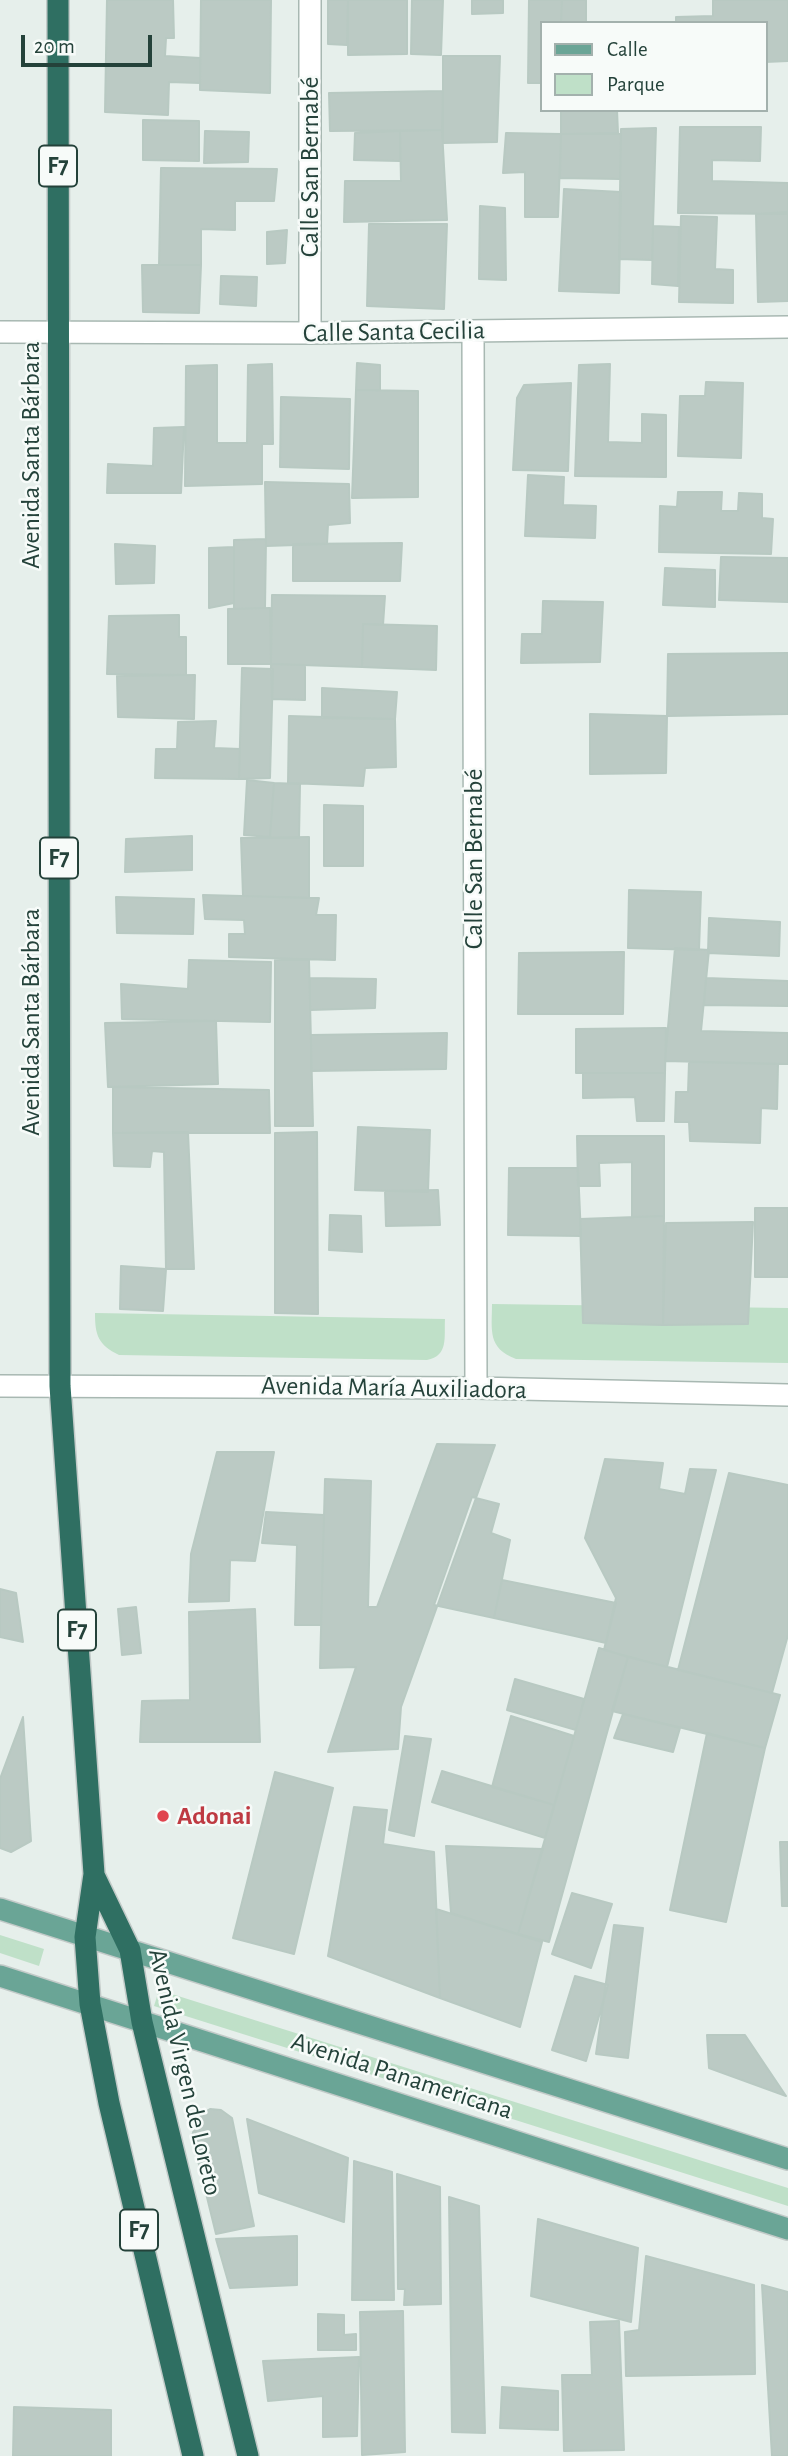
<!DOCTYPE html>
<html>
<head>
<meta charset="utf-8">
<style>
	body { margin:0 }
	#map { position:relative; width:788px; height:2456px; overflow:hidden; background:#e6efeb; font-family:"Alegreya Sans",sans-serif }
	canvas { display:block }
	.legend { position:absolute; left:540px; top:21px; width:228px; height:91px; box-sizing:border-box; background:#f7fbf9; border:2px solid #a3b1ad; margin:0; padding:9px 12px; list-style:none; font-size:21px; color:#24423a }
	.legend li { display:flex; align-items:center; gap:14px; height:35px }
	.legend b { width:35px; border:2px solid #a3b1ad }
	.scale { position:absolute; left:21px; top:35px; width:131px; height:32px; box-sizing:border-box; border:4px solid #24423a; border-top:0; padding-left:9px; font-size:21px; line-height:24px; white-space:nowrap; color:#24423a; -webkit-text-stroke:5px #f7fbf9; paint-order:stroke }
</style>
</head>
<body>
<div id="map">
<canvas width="788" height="2456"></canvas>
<ul class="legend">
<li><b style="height:9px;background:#6aa596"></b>Calle</li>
<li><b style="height:19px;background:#bfe0c8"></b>Parque</li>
</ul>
<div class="scale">20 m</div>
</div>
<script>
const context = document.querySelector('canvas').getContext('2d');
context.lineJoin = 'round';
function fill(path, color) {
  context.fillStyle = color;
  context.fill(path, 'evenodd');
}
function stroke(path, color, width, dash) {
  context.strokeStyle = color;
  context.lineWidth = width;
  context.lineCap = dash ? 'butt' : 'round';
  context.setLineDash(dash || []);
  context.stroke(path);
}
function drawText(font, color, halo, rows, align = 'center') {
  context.font = font + ' "Alegreya Sans",sans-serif';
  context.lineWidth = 5;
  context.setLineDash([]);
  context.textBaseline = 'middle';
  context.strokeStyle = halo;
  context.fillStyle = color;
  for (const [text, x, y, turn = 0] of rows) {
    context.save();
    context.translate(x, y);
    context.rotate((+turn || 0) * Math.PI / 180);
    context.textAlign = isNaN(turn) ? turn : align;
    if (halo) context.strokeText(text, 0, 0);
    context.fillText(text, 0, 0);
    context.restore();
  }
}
const green = new Path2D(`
	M 492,1304 L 788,1308 L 788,1363 L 516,1359 C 487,1348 492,1330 492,1304 Z
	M 95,1313 L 445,1319 C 444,1336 449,1356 427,1360 L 119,1355 C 98,1345 95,1335 95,1313 Z
	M 0,1935 L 44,1949 L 39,1966 L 0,1953 Z
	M 159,1990 L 788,2188 L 788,2206 L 154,2006 Z`);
const building = new Path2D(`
	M 107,0 L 173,0 L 174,38 L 166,38 L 165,56 L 200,58 L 200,83 L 169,82 L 168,115 L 105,112 Z
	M 201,0 L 271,0 L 270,93 L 200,90 Z
	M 328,0 L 348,0 L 347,45 L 328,44 Z
	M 348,0 L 407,0 L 407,54 L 348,55 Z
	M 412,0 L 443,0 L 441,55 L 411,54 Z
	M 472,0 L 503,0 L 503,13 L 472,14 Z
	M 529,0 L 562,0 L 561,23 L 541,23 L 541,83 L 528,83 Z
	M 562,0 L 586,0 L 586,23 L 561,23 Z
	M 713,0 L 788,0 L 788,61 L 765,62 L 765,23 L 676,23 L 676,17 L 713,16 Z
	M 443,56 L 500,56 L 497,142 L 443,143 Z
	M 443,91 L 442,130 L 330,131 L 329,93 Z
	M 561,110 L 617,110 L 618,133 L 561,134 Z
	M 143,120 L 199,121 L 199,161 L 143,160 Z
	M 680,127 L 761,127 L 760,161 L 712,160 L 712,181 L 788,183 L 788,214 L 678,213 Z
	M 656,128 L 652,260 L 619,259 L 621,129 Z
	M 442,130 L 447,220 L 344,222 L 345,181 L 401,181 L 400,131 Z
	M 205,131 L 249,132 L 248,162 L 204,163 Z
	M 400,131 L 400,161 L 354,160 L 355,133 Z
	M 506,133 L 561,134 L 558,217 L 525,217 L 525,172 L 503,173 Z
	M 561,134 L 621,134 L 620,179 L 560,178 Z
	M 161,168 L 277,169 L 274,201 L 235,201 L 235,230 L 201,229 L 201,265 L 159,265 Z
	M 564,189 L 621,192 L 619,293 L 559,291 Z
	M 480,206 L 505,208 L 506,280 L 479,279 Z
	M 788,212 L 788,301 L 758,302 L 756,214 Z
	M 681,216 L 717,217 L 715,269 L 733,270 L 733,303 L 679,302 Z
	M 369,224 L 447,224 L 444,309 L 367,306 Z
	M 653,226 L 679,227 L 678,286 L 652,284 Z
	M 287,230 L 285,263 L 267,264 L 267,232 Z
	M 142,265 L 201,265 L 199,313 L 143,312 Z
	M 221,276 L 257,277 L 256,306 L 220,304 Z
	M 357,363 L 380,365 L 380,390 L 356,390 Z
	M 272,364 L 273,444 L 262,444 L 262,484 L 185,486 L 186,366 L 217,365 L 217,443 L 247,443 L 248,365 Z
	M 610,364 L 608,442 L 642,443 L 642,414 L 666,415 L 666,477 L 575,476 L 579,365 Z
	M 706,382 L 743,383 L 741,458 L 678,456 L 680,396 L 705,396 Z
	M 571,383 L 568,471 L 513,470 L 517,398 L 524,385 Z
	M 356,390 L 418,391 L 418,497 L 352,498 Z
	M 281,397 L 350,399 L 349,469 L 280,467 Z
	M 184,427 L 181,493 L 107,493 L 108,464 L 153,466 L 154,428 Z
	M 528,475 L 564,477 L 563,505 L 596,506 L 595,538 L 525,536 Z
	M 265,482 L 349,484 L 350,523 L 328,525 L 327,544 L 266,546 Z
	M 678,492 L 722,492 L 721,511 L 738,511 L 739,493 L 762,494 L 762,518 L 773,519 L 771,554 L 659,552 L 660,506 L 677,507 Z
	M 266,539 L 265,608 L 234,609 L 234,540 Z
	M 402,543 L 400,581 L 293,581 L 293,544 Z
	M 115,544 L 155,546 L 154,583 L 116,584 Z
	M 234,547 L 234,603 L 209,608 L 209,548 Z
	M 721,557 L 788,558 L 788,602 L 719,600 Z
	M 665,568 L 715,570 L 715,607 L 663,605 Z
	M 272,595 L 385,596 L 383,625 L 363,624 L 362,667 L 271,664 Z
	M 543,601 L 603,602 L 600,662 L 521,663 L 522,634 L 542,634 Z
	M 270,608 L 271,664 L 228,664 L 228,609 Z
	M 179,615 L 179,637 L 186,637 L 186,675 L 107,674 L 109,616 Z
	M 363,624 L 437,626 L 436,670 L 362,667 Z
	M 788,653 L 788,714 L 667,716 L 668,654 Z
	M 271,664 L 305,665 L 305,700 L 272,699 Z
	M 242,668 L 273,669 L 270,778 L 239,779 Z
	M 195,675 L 194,719 L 118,717 L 117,676 Z
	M 322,688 L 397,692 L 395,719 L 322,718 Z
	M 590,714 L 667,716 L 666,773 L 590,774 Z
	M 289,716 L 395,719 L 396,767 L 365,768 L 363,786 L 288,783 Z
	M 216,721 L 214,748 L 240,749 L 239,779 L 155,778 L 156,749 L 177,749 L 178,722 Z
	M 247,780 L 274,783 L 270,837 L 244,835 Z
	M 274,783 L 300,784 L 299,838 L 270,838 Z
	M 324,805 L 363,806 L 363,866 L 324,866 Z
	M 192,836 L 192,870 L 125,872 L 126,839 Z
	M 309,837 L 309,898 L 243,896 L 241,838 Z
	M 629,890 L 701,892 L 699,950 L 628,948 Z
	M 203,895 L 319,898 L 316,915 L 336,915 L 335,960 L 229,957 L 229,934 L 245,934 L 244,920 L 205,919 Z
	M 116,897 L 194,899 L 193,934 L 117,933 Z
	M 709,918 L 780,922 L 779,956 L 708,953 Z
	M 675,948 L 709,950 L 701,1031 L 788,1033 L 788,1064 L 665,1061 Z
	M 624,952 L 623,1014 L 518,1014 L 519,953 Z
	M 189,960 L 271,962 L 270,1022 L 122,1019 L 121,984 L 188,989 Z
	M 275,960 L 309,960 L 313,1126 L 275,1126 Z
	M 310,978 L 376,979 L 375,1008 L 310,1010 Z
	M 706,978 L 788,981 L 788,1006 L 704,1005 Z
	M 216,1021 L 218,1084 L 108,1087 L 105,1023 Z
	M 666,1028 L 665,1073 L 576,1073 L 576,1029 Z
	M 447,1033 L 446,1069 L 311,1071 L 311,1035 Z
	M 689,1062 L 778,1064 L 777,1109 L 761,1108 L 760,1143 L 690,1141 L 689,1122 L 675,1122 L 676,1092 L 688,1092 Z
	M 583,1073 L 665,1073 L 664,1121 L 637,1121 L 635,1097 L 583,1098 Z
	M 113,1087 L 269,1090 L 270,1133 L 113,1133 Z
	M 358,1127 L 430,1130 L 428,1192 L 355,1190 Z
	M 188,1132 L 194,1269 L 166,1269 L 164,1152 L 152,1151 L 150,1167 L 114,1166 L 113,1133 Z
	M 317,1132 L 318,1314 L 275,1313 L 275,1133 Z
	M 577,1136 L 664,1136 L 664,1216 L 632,1217 L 632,1162 L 599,1163 L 600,1186 L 578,1186 Z
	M 509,1168 L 578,1168 L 581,1236 L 508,1235 Z
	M 438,1190 L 440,1225 L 386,1226 L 385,1191 Z
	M 755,1208 L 788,1208 L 788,1277 L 755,1277 Z
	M 330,1215 L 361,1216 L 362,1252 L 329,1250 Z
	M 664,1216 L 663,1325 L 583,1323 L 580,1219 Z
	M 753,1222 L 748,1324 L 663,1325 L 666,1223 Z
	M 121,1266 L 166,1269 L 163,1311 L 120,1309 Z
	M 437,1444 L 495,1445 L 401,1707 L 398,1749 L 328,1752 L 356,1667 L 320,1668 L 325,1479 L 371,1481 L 368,1607 L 377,1607 Z
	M 217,1452 L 274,1452 L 255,1561 L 230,1560 L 229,1601 L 189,1602 L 191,1554 Z
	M 605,1459 L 663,1463 L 659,1489 L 685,1494 L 690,1469 L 716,1470 L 667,1667 L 604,1650 L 616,1598 L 585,1538 Z
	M 729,1473 L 788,1485 L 788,1635 L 772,1693 L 678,1670 Z
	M 472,1497 L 499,1504 L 491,1533 L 510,1540 L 494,1618 L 434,1605 Z
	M 266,1512 L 324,1515 L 321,1625 L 295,1625 L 297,1545 L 262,1543 Z
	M 502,1580 L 616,1603 L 606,1643 L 494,1618 Z
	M 0,1589 L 16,1593 L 23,1642 L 0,1637 Z
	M 136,1607 L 141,1653 L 122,1655 L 118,1609 Z
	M 255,1609 L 260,1742 L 140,1742 L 142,1701 L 190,1700 L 189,1612 Z
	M 599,1648 L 628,1657 L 549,1942 L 518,1934 Z
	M 628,1657 L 780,1695 L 765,1748 L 612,1711 Z
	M 515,1679 L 584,1699 L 576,1730 L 507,1710 Z
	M 623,1714 L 680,1728 L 673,1752 L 614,1738 Z
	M 511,1716 L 574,1736 L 554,1805 L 492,1787 Z
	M 23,1717 L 31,1841 L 11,1852 L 0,1848 L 0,1779 Z
	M 707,1733 L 765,1748 L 726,1922 L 670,1910 Z
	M 405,1736 L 431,1739 L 414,1836 L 389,1830 Z
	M 442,1771 L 554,1805 L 545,1838 L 432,1802 Z
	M 275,1772 L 333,1788 L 294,1954 L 233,1938 Z
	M 354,1807 L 387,1810 L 383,1844 L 434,1852 L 440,1998 L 328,1956 Z
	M 780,1842 L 788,1842 L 788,1906 L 782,1906 Z
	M 446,1846 L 543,1849 L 518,1934 L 451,1913 Z
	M 572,1893 L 612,1904 L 591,1968 L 552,1954 Z
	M 436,1909 L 542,1942 L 520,2027 L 440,1998 Z
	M 614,1925 L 643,1928 L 628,2058 L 596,2054 Z
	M 575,1976 L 608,1985 L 586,2061 L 552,2050 Z
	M 707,2035 L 745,2035 L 786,2096 L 709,2068 Z
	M 210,2109 L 221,2110 L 232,2118 L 254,2226 L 216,2234 L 192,2136 L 198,2116 Z
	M 247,2119 L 348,2158 L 344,2222 L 259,2193 Z
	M 354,2161 L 392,2172 L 394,2300 L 352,2300 Z
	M 397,2174 L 440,2187 L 441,2304 L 404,2305 L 405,2289 L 398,2289 Z
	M 449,2197 L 479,2206 L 485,2433 L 452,2432 Z
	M 538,2219 L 638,2248 L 631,2322 L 531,2296 Z
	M 297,2236 L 297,2285 L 230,2288 L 216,2239 Z
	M 646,2256 L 754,2285 L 755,2374 L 626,2376 L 625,2332 L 639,2330 Z
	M 762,2285 L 788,2292 L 788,2456 L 772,2456 Z
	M 403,2311 L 405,2452 L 362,2455 L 360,2312 Z
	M 318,2314 L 344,2315 L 344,2335 L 356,2334 L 356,2350 L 318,2350 Z
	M 619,2321 L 624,2450 L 564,2451 L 562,2375 L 592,2375 L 590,2322 Z
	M 359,2357 L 357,2436 L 323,2437 L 323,2396 L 268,2401 L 263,2361 Z
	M 502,2387 L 558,2391 L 558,2430 L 500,2428 Z
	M 14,2407 L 111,2410 L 111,2456 L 13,2456 Z`);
const street = new Path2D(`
	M 310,0 L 310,333
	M 473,331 L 476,1388
	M 0,332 L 310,333 L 788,327
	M 0,1386 L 476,1388 L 788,1395`);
const primary = new Path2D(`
	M 0,1909 L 788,2159
	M 0,1976 L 788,2229`);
const highway = new Path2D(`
	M 58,0 L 60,1386 L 94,1874 L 85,1937 L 90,2004 L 109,2103 L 193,2456
	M 94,1875 L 130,1950 L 142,2022 L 248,2456`);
const markers = [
	[163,1816,7,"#e0444e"]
];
const shields = [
	[58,166,38],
	[59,858,38],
	[77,1630,38],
	[139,2230,38]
];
const shieldNames = [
	["F7",58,166],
	["F7",59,858],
	["F7",77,1630],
	["F7",139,2230]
];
const streetNames = [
	["Calle San Bernabé",310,167,-90],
	["Calle Santa Cecilia",394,332,-1],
	["Avenida Santa Bárbara",31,455,-90],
	["Calle San Bernabé",474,859,-90],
	["Avenida Santa Bárbara",31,1022,-90],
	["Avenida María Auxiliadora",394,1388,1],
	["Avenida Virgen de Loreto",185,2072,77],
	["Avenida Panamericana",402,2076,18]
];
const healthNames = [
	["Adonai",177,1816]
];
fill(green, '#bfe0c8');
fill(building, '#bbcac4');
stroke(building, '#b8c9c2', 2);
stroke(street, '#a8b8b2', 24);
stroke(primary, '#c2cac8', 24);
stroke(highway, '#c2cac8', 24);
stroke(street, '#fff', 21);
stroke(primary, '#6aa596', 21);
stroke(highway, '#2f6f62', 21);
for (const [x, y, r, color] of markers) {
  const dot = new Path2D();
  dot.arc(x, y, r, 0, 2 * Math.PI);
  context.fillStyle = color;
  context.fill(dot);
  stroke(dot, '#f7fbf9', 2.5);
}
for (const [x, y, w] of shields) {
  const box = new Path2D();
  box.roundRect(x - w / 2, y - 20.5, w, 41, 5);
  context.fillStyle = '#f7fbf9';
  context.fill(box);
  stroke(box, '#24423a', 2);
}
drawText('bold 24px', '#24423a', null, shieldNames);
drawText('26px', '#24423a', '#f7fbf9', streetNames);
drawText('bold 26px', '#be3a42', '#f7fbf9', healthNames, 'left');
</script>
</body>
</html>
